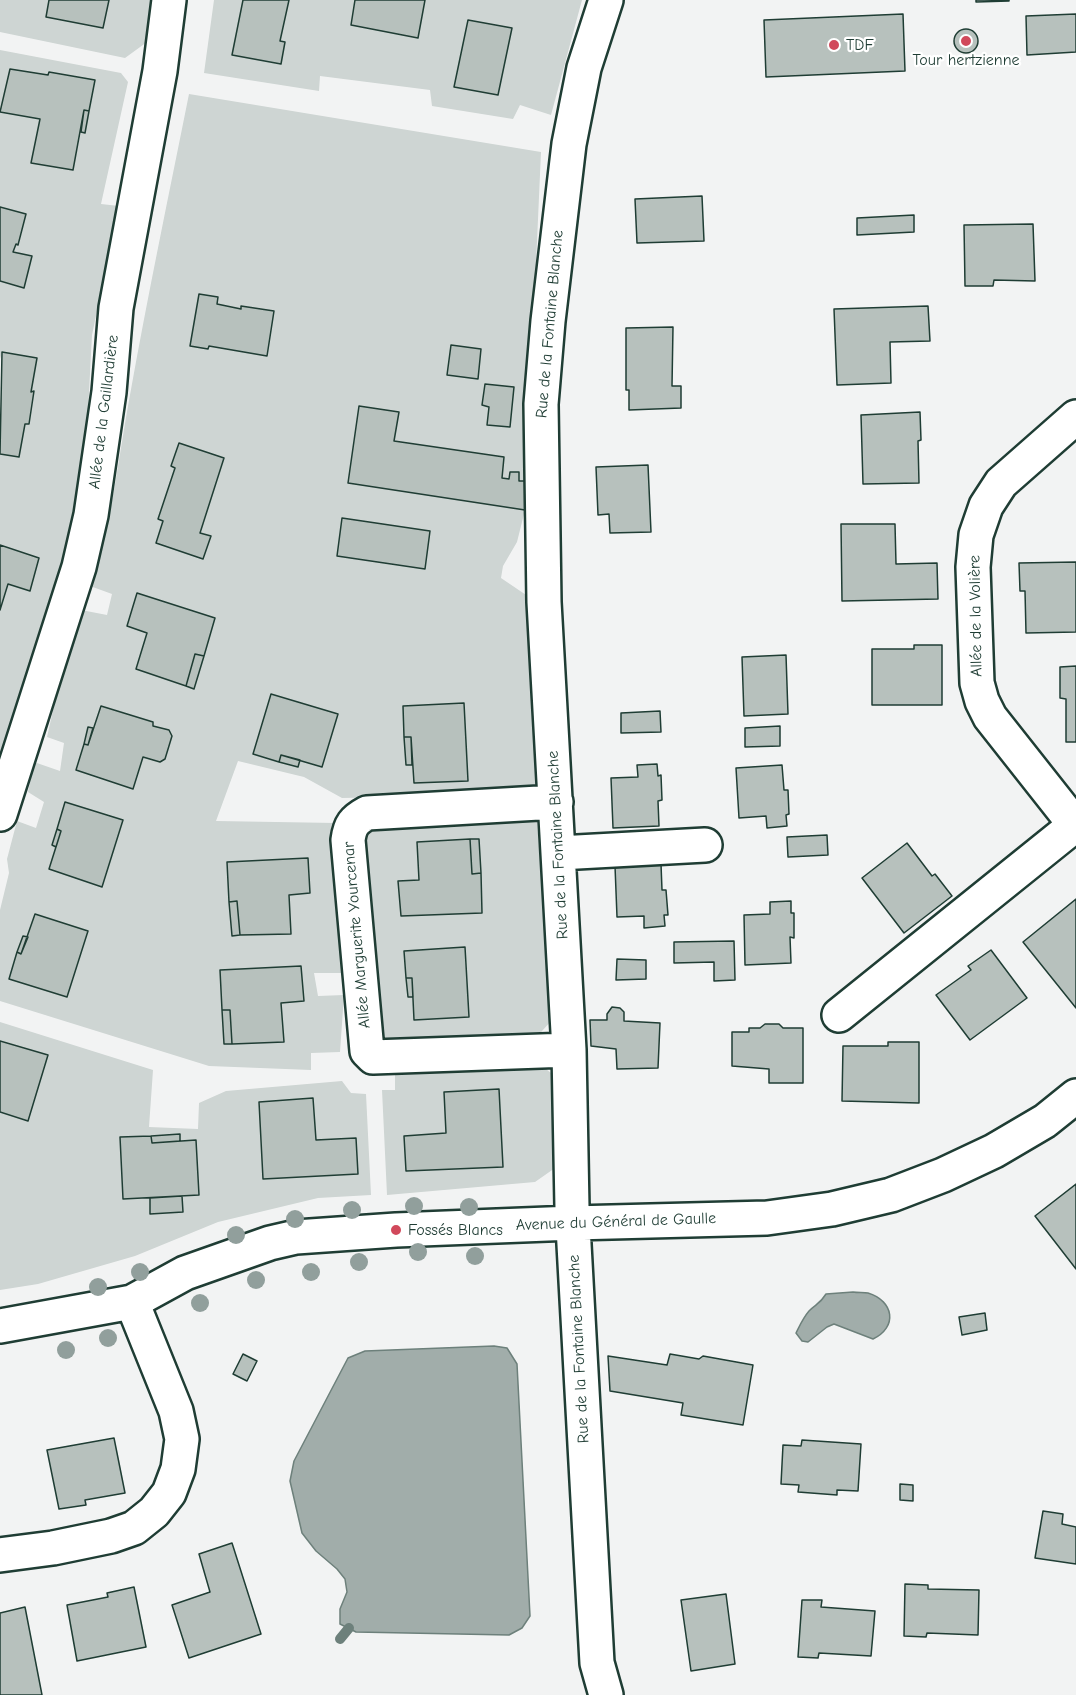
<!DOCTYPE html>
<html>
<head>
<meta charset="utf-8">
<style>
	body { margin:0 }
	canvas { display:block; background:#f2f3f3 }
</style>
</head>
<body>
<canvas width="1076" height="1695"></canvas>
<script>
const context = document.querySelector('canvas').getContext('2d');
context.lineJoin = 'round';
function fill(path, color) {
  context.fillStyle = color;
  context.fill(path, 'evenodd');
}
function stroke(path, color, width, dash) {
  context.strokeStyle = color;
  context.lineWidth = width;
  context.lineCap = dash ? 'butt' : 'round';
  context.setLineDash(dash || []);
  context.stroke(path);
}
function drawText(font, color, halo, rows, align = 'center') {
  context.font = font + ' "Comic Neue",sans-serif';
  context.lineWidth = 4.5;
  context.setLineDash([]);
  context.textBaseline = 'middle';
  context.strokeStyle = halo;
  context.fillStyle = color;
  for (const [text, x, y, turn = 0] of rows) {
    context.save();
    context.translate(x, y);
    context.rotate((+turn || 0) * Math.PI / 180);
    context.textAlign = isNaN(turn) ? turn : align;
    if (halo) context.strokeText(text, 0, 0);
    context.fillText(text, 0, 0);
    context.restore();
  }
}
const green = new Path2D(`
	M 0,0 L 154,0 L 147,42 L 125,58 L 0,32 Z
	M 214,0 L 243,0 L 232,55 L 280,64 L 285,42 L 280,41 L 289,0 L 582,0 L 551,115 L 520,105 L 513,119 L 432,106 L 430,90 L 320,76 L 319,91 L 204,73 ZM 468,20 L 512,28 L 498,95 L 455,87 Z
	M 0,50 L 121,73 L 128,82 L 101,204 L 119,206 L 92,335 L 85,470 L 72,544 L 0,778 L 0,610 L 8,584 L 30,591 L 39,558 L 0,545 L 0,454 L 19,457 L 25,424 L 29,423 L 34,392 L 31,392 L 37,358 L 2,352 L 0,359 L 0,281 L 24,287 L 31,256 L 13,252 L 16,244 L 19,244 L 26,214 L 0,207 ZM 10,69 L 48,75 L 49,72 L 95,80 L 85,133 L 81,132 L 73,170 L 32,163 L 40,119 L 1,112 Z
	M 189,94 L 541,152 L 525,510 L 517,542 L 503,566 L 501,578 L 532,599 L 539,784 L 441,796 L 342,798 L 304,777 L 238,761 L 216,821 L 336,823 L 342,973 L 314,973 L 318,996 L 344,995 L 340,1052 L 311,1053 L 311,1070 L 209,1066 L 0,1001 L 0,910 L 9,873 L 7,859 L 17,821 L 36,828 L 44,802 L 28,792 L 34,762 L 60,771 L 64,743 L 47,737 L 76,609 L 107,615 L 112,594 L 90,586 C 112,525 118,459 130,395 C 148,294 169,194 189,94 Z
	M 537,821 L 552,1020 L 532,1042 L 389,1045 L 376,1034 L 361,844 L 375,825 L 410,822 ZM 479,839 L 482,913 L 401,916 L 399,881 L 419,880 L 417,842 ZM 465,947 L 468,1017 L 415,1020 L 413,997 L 408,997 L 404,951 Z
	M 0,1022 L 153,1070 L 149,1127 L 198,1129 L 199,1103 L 226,1091 L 342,1081 L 351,1093 L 366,1094 L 371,1195 L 318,1198 L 218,1222 L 135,1256 L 38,1284 L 0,1290 L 0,1112 L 28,1121 L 48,1055 L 0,1041 ZM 313,1098 L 316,1140 L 358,1174 L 263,1179 L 259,1102 ZM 179,1134 L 180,1141 L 123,1199 L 120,1137 Z
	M 537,1062 L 551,1073 L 555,1168 L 535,1182 L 387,1195 L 382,1090 L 395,1090 L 395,1072 ZM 499,1089 L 503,1167 L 406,1171 L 405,1136 L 446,1133 L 444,1092 Z`);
const water = new Path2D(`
	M 853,1292 C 858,1293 864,1292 868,1293 C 894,1301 898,1327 873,1339 L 834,1324 L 827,1327 L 808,1342 L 802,1341 L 796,1333 C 800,1325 803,1318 809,1311 C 816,1304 820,1304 826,1294 Z
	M 494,1346 L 507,1348 L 517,1364 L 530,1616 L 522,1628 L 509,1635 L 356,1632 L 340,1624 L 340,1609 L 347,1592 L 345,1579 L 337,1569 L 316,1551 L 302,1533 L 290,1481 L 294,1461 L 348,1358 L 365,1351 Z`);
const stream = new Path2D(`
	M 340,1639 L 349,1628`);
const building = new Path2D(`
	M 49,0 L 109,0 L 103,28 L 46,17 Z
	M 243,0 L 289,0 L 280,41 L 285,42 L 281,64 L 232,55 Z
	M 355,0 L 425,0 L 418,38 L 351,25 Z
	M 976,0 L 1009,0 L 1009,1 L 976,2 Z
	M 903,14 L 905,71 L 766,77 L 764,20 Z
	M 1076,14 L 1076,52 L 1027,55 L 1026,16 Z
	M 468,20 L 512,28 L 498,95 L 454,87 Z
	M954 41a12 12 0 1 1 24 0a12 12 0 1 1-24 0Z
	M 10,69 L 48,75 L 49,72 L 95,80 L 89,111 L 84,110 L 73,170 L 31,163 L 40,119 L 0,112 Z
	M 84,110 L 89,111 L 85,133 L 81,132 Z
	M 702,196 L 704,241 L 637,243 L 635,199 Z
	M 0,207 L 26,214 L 18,245 L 16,244 L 13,252 L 32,256 L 24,288 L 0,281 Z
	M 914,215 L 914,232 L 857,235 L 857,218 Z
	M 1033,224 L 1035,281 L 994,280 L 993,286 L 965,286 L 964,225 Z
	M 199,294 L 218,297 L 217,304 L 241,309 L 241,306 L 274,311 L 267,356 L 209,346 L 208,349 L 190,346 Z
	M 928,306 L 930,341 L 890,342 L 891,383 L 837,385 L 834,309 Z
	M 673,327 L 672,386 L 681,386 L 681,408 L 629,410 L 629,390 L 626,390 L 626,328 Z
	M 451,345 L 481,349 L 478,379 L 447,375 Z
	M 2,352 L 37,358 L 31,392 L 34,391 L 29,424 L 25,424 L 19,457 L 0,454 Z
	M 485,384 L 514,387 L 510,427 L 487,425 L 489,407 L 482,405 Z
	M 359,406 L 399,412 L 394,441 L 504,457 L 502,478 L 509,479 L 510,472 L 519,472 L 519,481 L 526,481 L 525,510 L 348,483 Z
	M 920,412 L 921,440 L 918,441 L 919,483 L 863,484 L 861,415 Z
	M 179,443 L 224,458 L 200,533 L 211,536 L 203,559 L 156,543 L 163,521 L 158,519 L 175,468 L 171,466 Z
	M 648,465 L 651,532 L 610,533 L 609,514 L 598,515 L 596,467 Z
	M 342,518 L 430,531 L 425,569 L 337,556 Z
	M 841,524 L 895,524 L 896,564 L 937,563 L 938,599 L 842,601 Z
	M 0,545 L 39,558 L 30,591 L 8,584 L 0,610 Z
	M 1076,562 L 1076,632 L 1026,633 L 1025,591 L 1020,591 L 1019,563 Z
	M 137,593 L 215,618 L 204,656 L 195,654 L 186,686 L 136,669 L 147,633 L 127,626 Z
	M 914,645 L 942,645 L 942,705 L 872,705 L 872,649 L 914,649 Z
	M 195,654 L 204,656 L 194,689 L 186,686 Z
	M 786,655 L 788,714 L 744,716 L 742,657 Z
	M 1076,666 L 1076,742 L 1066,742 L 1066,699 L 1060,698 L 1060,667 Z
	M 271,694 L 338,714 L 322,767 L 281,755 L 279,762 L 253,754 Z
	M 464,703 L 468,781 L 414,783 L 411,737 L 404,737 L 403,706 Z
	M 101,706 L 153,722 L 153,726 L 169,730 L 172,736 L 165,759 L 160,762 L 143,757 L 133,789 L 76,770 L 84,744 L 88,745 Z
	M 660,711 L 661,732 L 621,733 L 621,713 Z
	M 780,726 L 780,746 L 745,747 L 745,728 Z
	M 88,727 L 93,728 L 88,745 L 84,744 Z
	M 404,737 L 411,737 L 412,765 L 406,765 Z
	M 281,755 L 300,760 L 298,767 L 279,762 Z
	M 657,764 L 658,776 L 661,775 L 662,800 L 658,801 L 659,826 L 613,828 L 611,778 L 638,777 L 637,765 Z
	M 782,765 L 784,790 L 788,790 L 789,814 L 786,815 L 787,826 L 767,828 L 766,816 L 739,818 L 736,768 Z
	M 65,802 L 123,820 L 102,887 L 49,869 L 61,831 L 57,829 Z
	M 57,829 L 61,831 L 56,847 L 52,845 Z
	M 827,835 L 828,855 L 788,857 L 787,837 Z
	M 470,839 L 472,874 L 481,873 L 482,913 L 401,916 L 398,881 L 419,880 L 417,842 Z
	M 470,839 L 479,839 L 481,873 L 472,874 Z
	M 907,843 L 932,876 L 935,874 L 952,896 L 904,933 L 862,878 Z
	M 308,858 L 310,893 L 289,895 L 291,934 L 240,935 L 237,901 L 229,902 L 227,862 Z
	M 661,864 L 662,890 L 666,890 L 668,915 L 664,915 L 665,926 L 644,928 L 644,916 L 617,917 L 615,866 Z
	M 1076,899 L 1076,1008 L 1023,942 Z
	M 237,901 L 240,935 L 232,936 L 229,902 Z
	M 791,901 L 791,913 L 794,913 L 794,938 L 790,937 L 791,963 L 745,965 L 744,915 L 770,914 L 770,902 Z
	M 35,914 L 88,931 L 67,997 L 9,979 L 17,952 L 21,954 Z
	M 23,936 L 28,937 L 21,954 L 17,952 Z
	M 734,941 L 735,980 L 714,981 L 714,962 L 674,963 L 674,942 Z
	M 465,947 L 469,1017 L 414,1020 L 412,978 L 406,978 L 404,951 Z
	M 991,950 L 1027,998 L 970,1040 L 936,995 L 971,970 L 968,966 Z
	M 617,959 L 646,960 L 646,979 L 616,980 Z
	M 301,966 L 304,1001 L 281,1003 L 284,1042 L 232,1044 L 230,1010 L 222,1010 L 220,970 Z
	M 406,978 L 412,978 L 413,997 L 408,997 Z
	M 612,1007 L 620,1008 L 624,1012 L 624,1021 L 660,1023 L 658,1068 L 617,1069 L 616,1049 L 591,1046 L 590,1020 L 607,1020 L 607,1014 Z
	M 222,1010 L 230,1010 L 232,1044 L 224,1044 Z
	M 765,1024 L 779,1024 L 783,1028 L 803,1028 L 803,1083 L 769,1083 L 769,1069 L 732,1066 L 732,1032 L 749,1032 L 749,1028 L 760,1028 Z
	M 0,1041 L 48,1055 L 28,1121 L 0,1112 Z
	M 888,1042 L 919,1042 L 919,1103 L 842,1101 L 843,1046 L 888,1046 Z
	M 499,1089 L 503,1167 L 406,1171 L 404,1136 L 446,1133 L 444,1092 Z
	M 313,1098 L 316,1140 L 356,1138 L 358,1174 L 263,1179 L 259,1102 Z
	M 180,1134 L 180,1141 L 152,1143 L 151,1136 Z
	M 151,1136 L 152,1143 L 196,1140 L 199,1195 L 123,1199 L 120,1137 Z
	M 1076,1184 L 1076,1269 L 1035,1216 Z
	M 182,1196 L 183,1212 L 150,1214 L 150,1198 Z
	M 985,1313 L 987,1330 L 962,1335 L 959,1317 Z
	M 243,1354 L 257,1361 L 247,1381 L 233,1374 Z
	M 670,1354 L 699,1359 L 703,1356 L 753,1365 L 743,1425 L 681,1415 L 683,1403 L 610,1391 L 608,1356 L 667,1365 Z
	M 114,1438 L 125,1493 L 85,1500 L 86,1505 L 59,1509 L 47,1450 Z
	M 802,1440 L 861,1444 L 858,1491 L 837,1490 L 837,1495 L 798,1492 L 799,1485 L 781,1484 L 783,1445 L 801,1446 Z
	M 900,1484 L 913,1485 L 913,1501 L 900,1500 Z
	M 1043,1511 L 1063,1514 L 1062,1524 L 1076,1527 L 1076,1564 L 1035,1558 Z
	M 232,1543 L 261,1634 L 189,1658 L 172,1605 L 210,1592 L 199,1554 Z
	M 905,1584 L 928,1585 L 928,1589 L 979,1590 L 978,1635 L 927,1633 L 926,1637 L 904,1636 Z
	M 134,1587 L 146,1647 L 77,1661 L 67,1605 L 108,1597 L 107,1593 Z
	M 726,1594 L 735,1664 L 691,1671 L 681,1600 Z
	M 802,1600 L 822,1600 L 821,1607 L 875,1611 L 871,1656 L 819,1653 L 818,1658 L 798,1657 Z
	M 25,1607 L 42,1695 L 0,1695 L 0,1613 Z`);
const minor = new Path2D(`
	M 606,0 L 584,68 L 569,144 L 548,321 L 541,404 L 544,602 L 569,1050 L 572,1208 L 597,1663 L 606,1695
	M 1076,417 L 1001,483 L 986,506 L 976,535 L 973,567 L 977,683 L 982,701 L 990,717 L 1076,826
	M 556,802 L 367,813 C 354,820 350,825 348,840 L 367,1051 L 373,1057 L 569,1050
	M 0,814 L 79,567 L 91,515 L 109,392 L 116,308 L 160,71 L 169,0
	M 559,853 L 705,845
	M 839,1015 L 1075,825
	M 0,1326 L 132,1302 L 185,1273 L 270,1243 L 296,1237 L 396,1230 L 573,1223 L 767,1218 L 832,1209 L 891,1195 L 943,1175 L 994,1151 L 1045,1121 L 1076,1096
	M 0,1555 L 53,1548 L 111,1536 L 134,1528 L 154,1512 L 169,1493 L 178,1469 L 182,1439 L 176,1411 L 132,1302`);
const trees = [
	[414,1206],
	[469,1207],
	[352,1210],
	[295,1219],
	[236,1235],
	[418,1252],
	[475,1256],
	[359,1262],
	[140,1272],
	[311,1272],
	[256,1280],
	[98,1287],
	[200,1303],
	[108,1338],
	[66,1350]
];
const markers = [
	[966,41,6,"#d1495b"],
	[834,45,6,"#d1495b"],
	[396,1230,6,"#d1495b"]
];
const poiNames = [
	["TDF",846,45],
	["Tour hertzienne",966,60,"center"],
	["Fossés Blancs",408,1230]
];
const streetNames = [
	["Rue de la Fontaine Blanche",550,324,-85],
	["Allée de la Gaillardière",104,412,-83],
	["Allée de la Volière",976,616,-91],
	["Rue de la Fontaine Blanche",558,845,-93],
	["Allée Marguerite Yourcenar",357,935,-95],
	["Avenue du Général de Gaulle",616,1222,-2],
	["Rue de la Fontaine Blanche",579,1349,-93]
];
fill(green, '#ced5d3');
fill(water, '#a1adaa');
stroke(water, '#6d807b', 1.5);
stroke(stream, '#6d807b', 10);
fill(building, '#b7c1bd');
stroke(building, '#1f3d34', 1.5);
stroke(minor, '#1f3d34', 38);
stroke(minor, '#fff', 33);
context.fillStyle = '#919f9c';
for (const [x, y] of trees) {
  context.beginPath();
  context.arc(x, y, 9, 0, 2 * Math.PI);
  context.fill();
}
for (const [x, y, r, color] of markers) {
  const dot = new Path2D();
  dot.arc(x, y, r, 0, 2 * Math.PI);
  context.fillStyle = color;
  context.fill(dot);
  stroke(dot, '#fff', 2);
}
drawText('16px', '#1f3d34', '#fff', poiNames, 'left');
drawText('16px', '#1f3d34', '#fff', streetNames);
</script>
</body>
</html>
